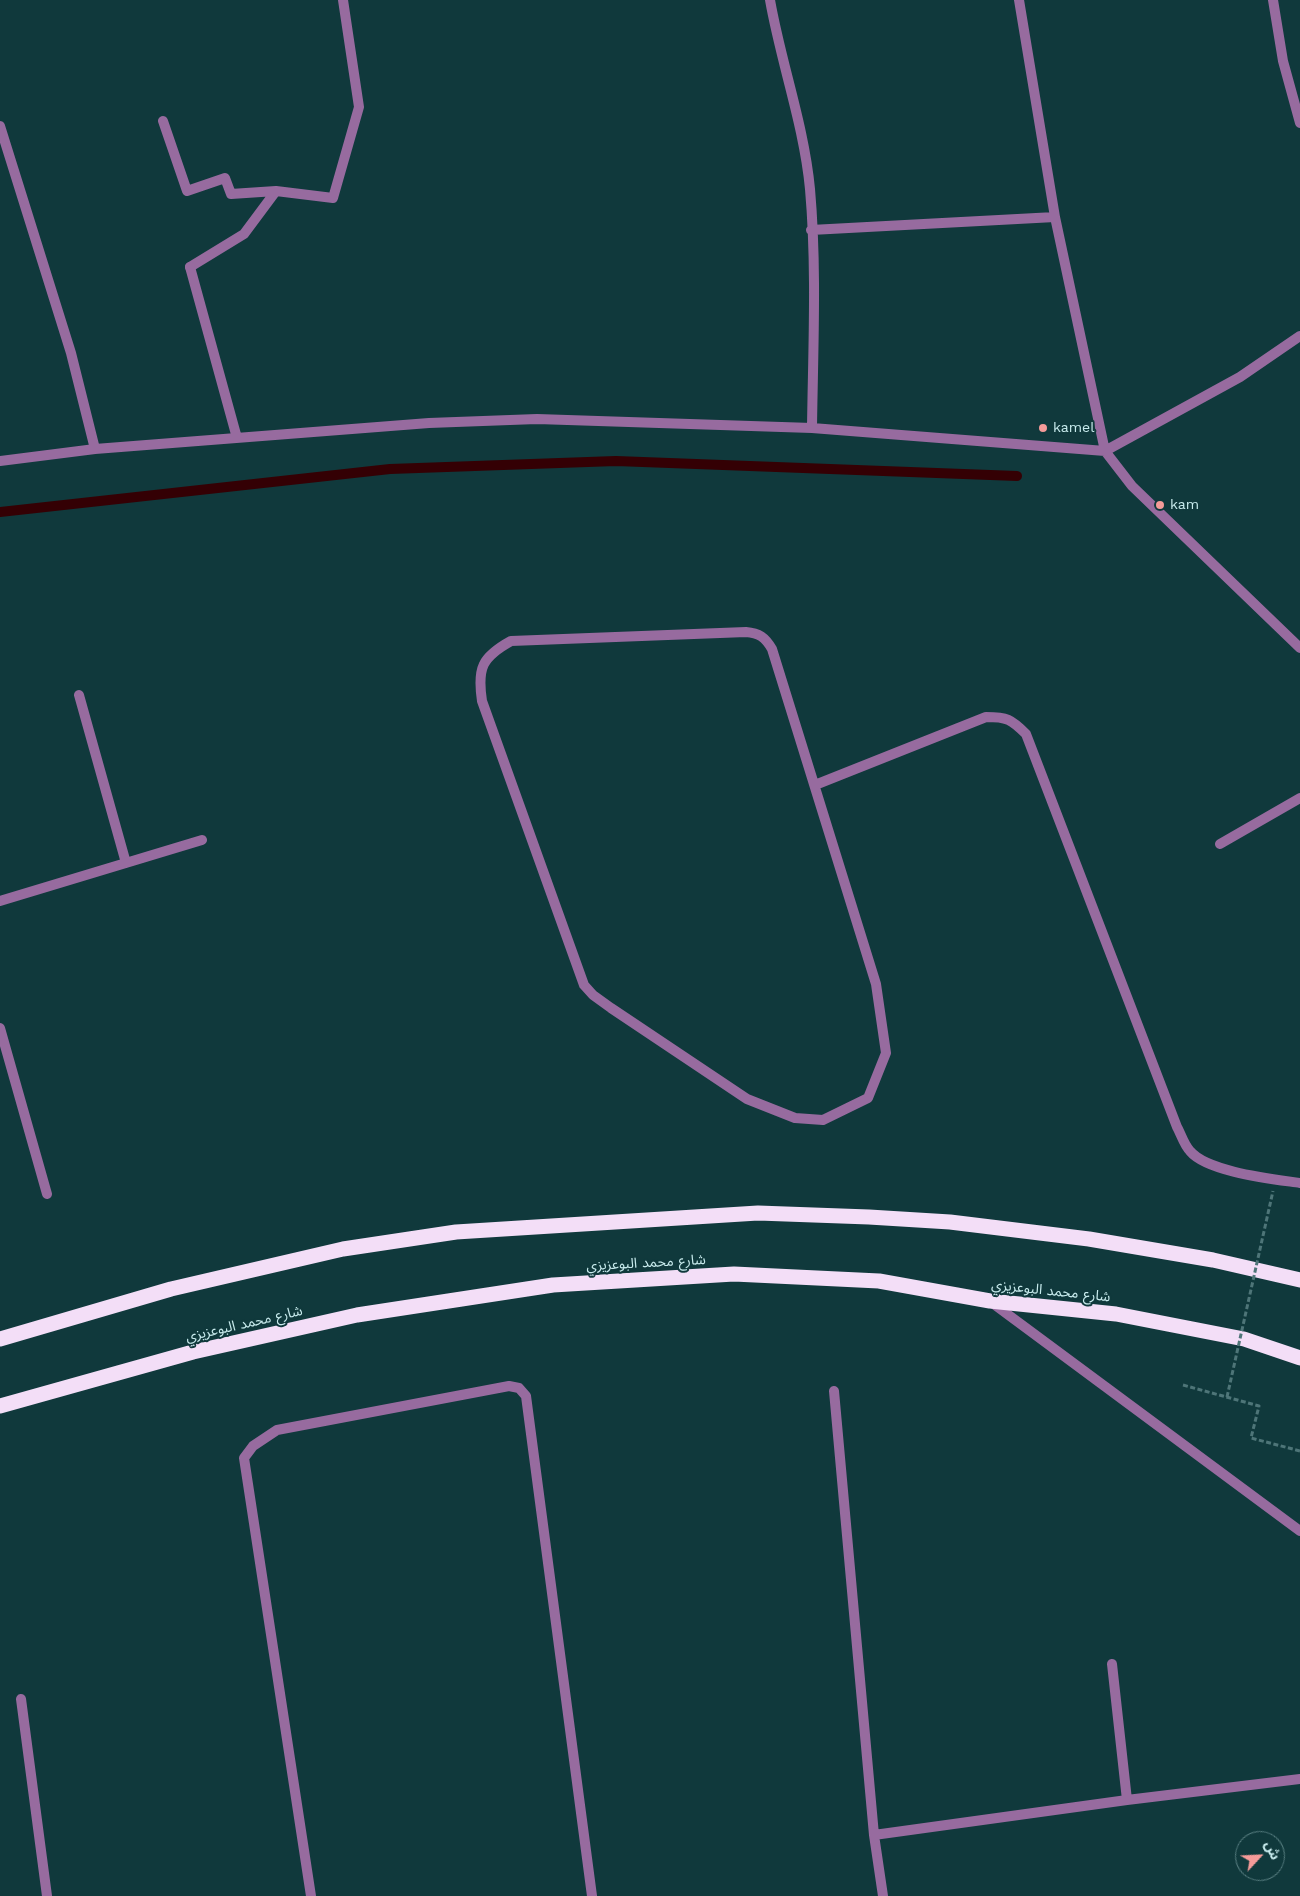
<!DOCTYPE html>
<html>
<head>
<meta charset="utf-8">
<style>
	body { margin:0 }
	#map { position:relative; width:1300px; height:1896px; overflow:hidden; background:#10393c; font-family:"Work Sans","Noto Sans Arabic",sans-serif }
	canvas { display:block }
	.north { position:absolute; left:1235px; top:1831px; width:50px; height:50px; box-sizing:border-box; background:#10393c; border:1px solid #5a8083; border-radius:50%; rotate:65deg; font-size:14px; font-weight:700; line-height:20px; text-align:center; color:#c8ebed }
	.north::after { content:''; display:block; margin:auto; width:18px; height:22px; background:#f59b99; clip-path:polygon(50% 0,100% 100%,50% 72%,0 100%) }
</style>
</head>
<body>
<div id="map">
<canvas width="1300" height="1896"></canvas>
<div class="north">ش</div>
</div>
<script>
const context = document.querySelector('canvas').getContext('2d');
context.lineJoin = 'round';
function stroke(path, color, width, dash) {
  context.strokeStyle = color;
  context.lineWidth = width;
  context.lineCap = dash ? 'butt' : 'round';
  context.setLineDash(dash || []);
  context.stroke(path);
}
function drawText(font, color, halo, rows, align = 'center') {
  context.font = font + ' "Work Sans","Noto Sans Arabic",sans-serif';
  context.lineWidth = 4;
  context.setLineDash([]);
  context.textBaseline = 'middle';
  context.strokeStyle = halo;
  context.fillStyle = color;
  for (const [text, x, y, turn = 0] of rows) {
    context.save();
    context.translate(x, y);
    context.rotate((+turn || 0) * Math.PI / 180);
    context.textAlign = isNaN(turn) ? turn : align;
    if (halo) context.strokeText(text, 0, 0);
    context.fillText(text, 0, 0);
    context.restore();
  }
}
const stream = new Path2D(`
	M 0,512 L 390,469 L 616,461 L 1017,476`);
const path = new Path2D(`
	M 1183,1385 L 1259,1406 L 1251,1438 L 1300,1451`);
const service = new Path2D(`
	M 79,695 L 126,863
	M 0,901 L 202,840
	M 0,1028 L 47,1194`);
const pedestrian = new Path2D(`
	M 163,121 L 187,191 L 225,178 L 231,194 L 276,191 L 244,234 L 190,267
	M 276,191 L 333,198 L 359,107 L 343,0`);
const minor = new Path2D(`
	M 770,0 C 781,63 804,125 810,189 C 817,269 813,349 812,428
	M 1019,0 L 1055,217 L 1105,451 L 1132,486 L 1300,648
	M 1273,0 L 1283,61 L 1300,123
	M 0,126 L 71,353 L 95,449
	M 811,230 L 1055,217
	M 190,267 L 237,438
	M 0,461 L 95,449 L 429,423 L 537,419 L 812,428 L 1105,451 L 1240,377 L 1300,336
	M 746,632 C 759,633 765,637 772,649 L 876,984 L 886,1053 L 868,1098 L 823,1120 L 795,1118 L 747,1099 L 611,1008 L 593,995 L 584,985 L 482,701 C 477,668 482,657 511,641 Z
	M 815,785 L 986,717 C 1007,717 1011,719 1026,734 L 1177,1127 C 1181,1134 1184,1145 1190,1151 C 1207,1172 1273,1179 1300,1183
	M 1220,844 L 1300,798
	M 991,1302 L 1300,1531
	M 834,1391 L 874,1835 L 883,1896
	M 1112,1664 L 1127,1800
	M 21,1699 L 47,1896
	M 874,1835 L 1127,1800 L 1300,1779
	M 311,1896 L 244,1458 L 253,1446 L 277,1430 L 509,1386 L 519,1388 L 526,1396 L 592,1896`);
const motorway = new Path2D(`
	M 0,1339 L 171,1289 L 343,1249 L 456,1232 L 758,1213 L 869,1217 L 950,1222 L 1089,1239 L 1213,1260 L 1300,1280
	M 0,1406 L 193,1352 L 357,1315 L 553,1285 L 734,1274 L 879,1281 L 990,1301 L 1116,1314 L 1244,1339 L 1300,1358`);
const pathBridge = new Path2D(`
	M 1227,1397 L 1273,1191`);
const markers = [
	[1043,428,5,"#f59b99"],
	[1160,505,5,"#f59b99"]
];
const poiNames = [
	["kamel",1053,428],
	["kam",1170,505]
];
const streetNames = [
	["شارع محمد البوعزيزي",646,1263,-3],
	["شارع محمد البوعزيزي",1051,1291,6],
	["شارع محمد البوعزيزي",244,1324,-13]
];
stroke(stream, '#340004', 10);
stroke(path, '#4e7578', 3, [5, 2.5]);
stroke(service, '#976b9f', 10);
stroke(pedestrian, '#976b9f', 10);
stroke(minor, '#976b9f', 10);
stroke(motorway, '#f3def7', 15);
stroke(pathBridge, '#4e7578', 3, [5, 2.5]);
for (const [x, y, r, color] of markers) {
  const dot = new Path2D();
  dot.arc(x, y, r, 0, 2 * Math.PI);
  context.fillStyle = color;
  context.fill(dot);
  stroke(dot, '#10393c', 2);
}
drawText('14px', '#c8ebed', '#10393c', poiNames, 'left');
drawText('14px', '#c8ebed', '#10393c', streetNames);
</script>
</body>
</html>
